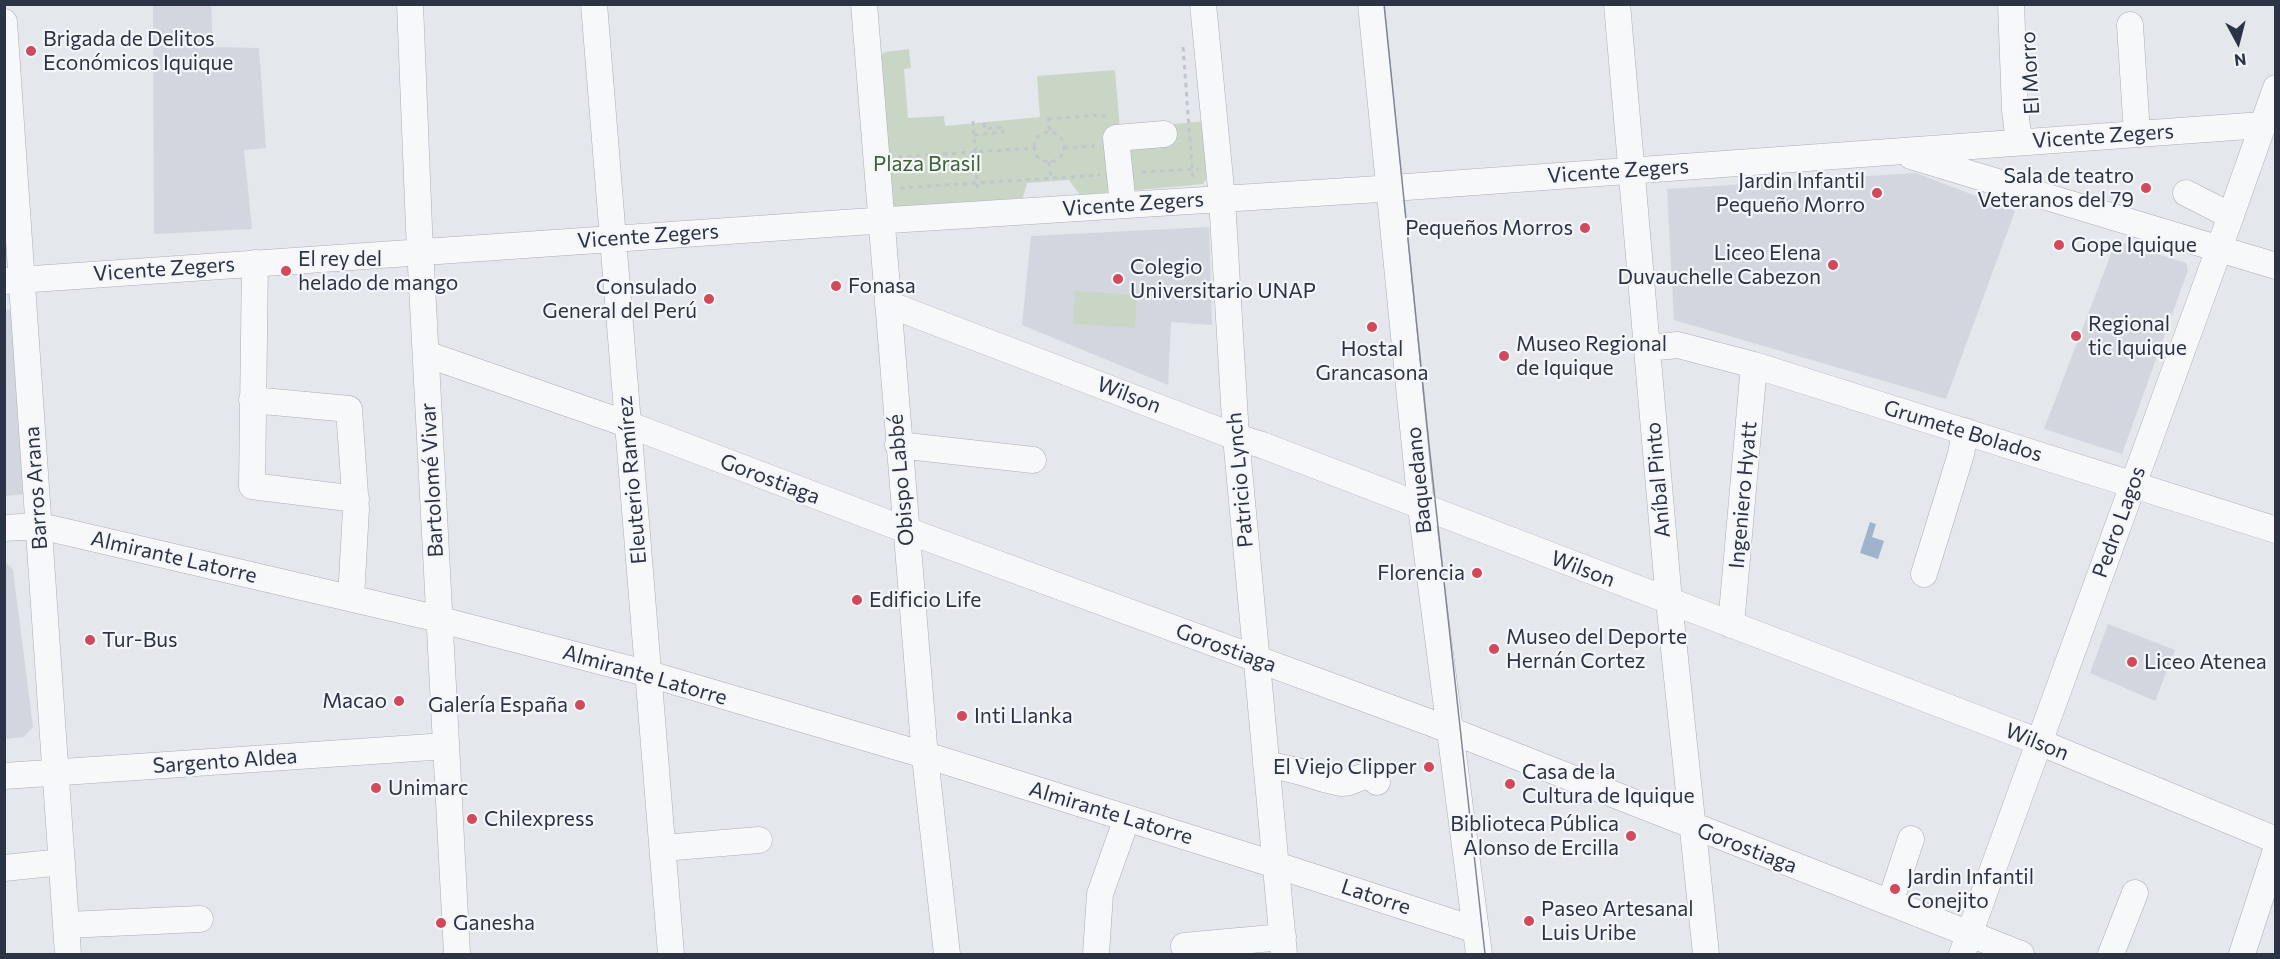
<!DOCTYPE html>
<html>
<head>
<meta charset="utf-8">
<style>
	body { margin:0 }
	#map { position:relative; width:2280px; height:959px; overflow:hidden; background:#e4e7ec; font-family:Commissioner,sans-serif }
	canvas { display:block }
	.frame { position:absolute; inset:0; border:6px solid #2b3445; pointer-events:none }
	.north { position:absolute; left:2208px; top:12px; width:60px; height:60px; -webkit-text-stroke:4px #f4f6f9; paint-order:stroke; rotate:173deg; font-size:16px; font-weight:700; line-height:24px; text-align:center; color:#2b3445 }
	.north::after { content:''; display:block; margin:auto; width:21px; height:27px; background:#2b3445; clip-path:polygon(50% 0,100% 100%,50% 72%,0 100%) }
</style>
</head>
<body>
<div id="map">
<canvas width="2280" height="959"></canvas>
<div class="frame"></div>
<div class="north">N</div>
</div>
<script>
const context = document.querySelector('canvas').getContext('2d');
context.lineJoin = 'round';
function fill(path, color) {
  context.fillStyle = color;
  context.fill(path, 'evenodd');
}
function stroke(path, color, width, dash) {
  context.strokeStyle = color;
  context.lineWidth = width;
  context.lineCap = dash ? 'butt' : 'round';
  context.setLineDash(dash || []);
  context.stroke(path);
}
function drawText(font, color, halo, rows, align = 'center') {
  context.font = font + ' Commissioner,sans-serif';
  context.lineWidth = 4.5;
  context.setLineDash([]);
  context.textBaseline = 'middle';
  context.strokeStyle = halo;
  context.fillStyle = color;
  for (const [text, x, y, turn = 0] of rows) {
    context.save();
    context.translate(x, y);
    context.rotate((+turn || 0) * Math.PI / 180);
    context.textAlign = isNaN(turn) ? turn : align;
    if (halo) context.strokeText(text, 0, 0);
    context.fillText(text, 0, 0);
    context.restore();
  }
}
const built = new Path2D(`
	M 153,5 L 211,5 L 213,47 L 259,48 L 266,148 L 244,150 L 252,229 L 154,234 Z
	M 1916,173 L 2015,211 L 1946,399 L 1674,320 L 1667,189 Z
	M 1209,227 L 1212,325 L 1171,322 L 1168,385 L 1022,325 L 1031,236 Z
	M 2116,241 L 2186,263 L 2188,270 L 2122,454 L 2044,429 Z
	M 15,309 L 25,494 L 5,496 L 5,310 Z
	M 5,562 L 13,570 L 33,727 L 24,737 L 5,739 Z
	M 2108,624 L 2175,650 L 2155,701 L 2090,673 Z`);
const green = new Path2D(`
	M 909,49 L 911,68 L 904,69 L 908,118 L 944,116 L 945,126 L 1040,117 L 1037,76 L 1115,70 L 1120,129 L 1206,121 L 1210,173 L 1203,184 L 1194,185 L 1080,195 L 1069,180 L 1027,183 L 1023,198 L 896,207 L 888,203 L 873,61 L 885,52 Z
	M 1075,291 L 1137,295 L 1135,328 L 1073,324 Z`);
const water = new Path2D(`
	M 1870,522 L 1876,524 L 1872,537 L 1884,541 L 1878,559 L 1860,553 Z`);
const path = new Path2D(`
	M 1183,47 L 1193,181
	M 1048,117 L 1050,132
	M 1048,119 L 1101,115 L 1108,118
	M 973,121 L 978,193
	M1034 147a15 15 0 1 1 30 0a15 15 0 1 1-30 0Z
	M 974,135 L 1003,132 L 1003,127 L 985,129 L 983,120
	M 1064,148 L 1095,146
	M 898,157 L 1034,148
	M 1049,162 L 1051,178
	M 1142,172 L 1199,169
	M 900,188 L 1100,175`);
const minor = new Path2D(`
	M 410,4 L 419,228 L 457,954
	M 594,4 L 671,954
	M 864,4 L 925,757 L 947,954
	M 1203,4 L 1222,199 L 1236,437 L 1284,954
	M 1371,4 L 1421,507 L 1479,954
	M 1617,4 L 1669,601 L 1706,954
	M 2011,4 L 2015,110 L 2019,142
	M 4,22 L 68,954
	M 2130,25 L 2137,134
	M 1911,156 L 2276,266
	M 2186,193 L 2231,216
	M 1123,205 L 1116,138 L 1164,134
	M 255,263 L 252,486 L 356,499
	M 4,281 L 858,222 L 1379,189 L 2262,125
	M 888,304 L 1236,437 L 1262,445 L 2039,742 L 2276,840
	M 1647,348 L 1678,345 L 1754,365 L 2276,530
	M 426,354 L 627,424 L 922,536 L 1434,724 L 2021,954
	M 252,400 L 349,409 L 356,509 L 351,598
	M 898,445 L 1033,460
	M 4,528 L 39,526 L 66,532 L 422,615 L 649,674 L 945,761 L 1276,865 L 1476,930
	M 1924,574 L 1961,454 L 1965,431
	M 1731,625 L 1754,365
	M 1266,764 C 1279,767 1292,769 1304,773 C 1316,776 1330,782 1342,783 C 1356,783 1365,769 1377,782
	M 4,776 L 446,746
	M 663,848 L 759,840
	M 4,868 L 62,862
	M 1890,903 L 1911,839
	M 66,925 L 200,919
	M 1184,946 L 1283,937
	M 1096,954 L 1100,894 L 1127,818
	M 1962,954 L 2219,249 L 2276,88
	M 2111,954 L 2135,893
	M 2242,954 L 2276,850`);
const tram = new Path2D(`
	M 1384,4 L 1429,445 L 1485,954`);
const markers = [
	[31,51,6,"#d1495b"],
	[2146,188,6,"#d1495b"],
	[1877,193,6,"#d1495b"],
	[1585,228,6,"#d1495b"],
	[2059,245,6,"#d1495b"],
	[1833,265,6,"#d1495b"],
	[286,271,6,"#d1495b"],
	[1118,279,6,"#d1495b"],
	[836,286,6,"#d1495b"],
	[709,299,6,"#d1495b"],
	[1372,327,6,"#d1495b"],
	[2076,336,6,"#d1495b"],
	[1504,356,6,"#d1495b"],
	[1477,573,6,"#d1495b"],
	[857,600,6,"#d1495b"],
	[90,640,6,"#d1495b"],
	[1494,649,6,"#d1495b"],
	[2132,662,6,"#d1495b"],
	[399,701,6,"#d1495b"],
	[580,705,6,"#d1495b"],
	[962,716,6,"#d1495b"],
	[1429,767,6,"#d1495b"],
	[1510,784,6,"#d1495b"],
	[376,788,6,"#d1495b"],
	[472,819,6,"#d1495b"],
	[1631,836,6,"#d1495b"],
	[1895,889,6,"#d1495b"],
	[1529,921,6,"#d1495b"],
	[441,923,6,"#d1495b"]
];
const poiNames = [
	["Brigada de Delitos",43,39],
	["Económicos Iquique",43,63],
	["Sala de teatro",2134,176,"right"],
	["Veteranos del 79",2134,200,"right"],
	["Jardin Infantil",1865,181,"right"],
	["Pequeño Morro",1865,205,"right"],
	["Pequeños Morros",1573,228,"right"],
	["Gope Iquique",2071,245],
	["Liceo Elena",1821,253,"right"],
	["Duvauchelle Cabezon",1821,277,"right"],
	["El rey del",298,259],
	["helado de mango",298,283],
	["Colegio",1130,267],
	["Universitario UNAP",1130,291],
	["Fonasa",848,286],
	["Consulado",697,287,"right"],
	["General del Perú",697,311,"right"],
	["Regional",2088,324],
	["tic Iquique",2088,348],
	["Museo Regional",1516,344],
	["de Iquique",1516,368],
	["Hostal",1372,349,"center"],
	["Grancasona",1372,373,"center"],
	["Florencia",1465,573,"right"],
	["Edificio Life",869,600],
	["Museo del Deporte",1506,637],
	["Hernán Cortez",1506,661],
	["Tur-Bus",102,640],
	["Liceo Atenea",2144,662],
	["Macao",387,701,"right"],
	["Galería España",568,705,"right"],
	["Inti Llanka",974,716],
	["El Viejo Clipper",1417,767,"right"],
	["Casa de la",1522,772],
	["Cultura de Iquique",1522,796],
	["Unimarc",388,788],
	["Chilexpress",484,819],
	["Biblioteca Pública",1619,824,"right"],
	["Alonso de Ercilla",1619,848,"right"],
	["Jardin Infantil",1907,877],
	["Conejito",1907,901],
	["Paseo Artesanal",1541,909],
	["Luis Uribe",1541,933],
	["Ganesha",453,923]
];
const streetNames = [
	["El Morro",2030,73,-93],
	["Vicente Zegers",2103,136,-4],
	["Vicente Zegers",1618,171,-4],
	["Vicente Zegers",1133,204,-4],
	["Vicente Zegers",648,236,-4],
	["Vicente Zegers",164,269,-4],
	["Wilson",1129,395,21],
	["Grumete Bolados",1963,431,17],
	["Gorostiaga",770,479,21],
	["Bartolomé Vivar",432,480,-93],
	["Eleuterio Ramírez",632,480,-95],
	["Obispo Labbé",901,480,-95],
	["Patricio Lynch",1240,480,-95],
	["Baquedano",1419,480,-96],
	["Aníbal Pinto",1658,480,-95],
	["Barros Arana",36,488,-94],
	["Ingeniero Hyatt",1743,495,-85],
	["Pedro Lagos",2119,522,-70],
	["Almirante Latorre",174,557,13],
	["Wilson",1583,569,21],
	["Gorostiaga",1226,648,20],
	["Almirante Latorre",645,675,16],
	["Wilson",2037,742,22],
	["Sargento Aldea",225,761,-4],
	["Almirante Latorre",1111,813,17],
	["Gorostiaga",1747,848,21],
	["Latorre",1376,897,18]
];
const parkNames = [
	["Plaza Brasil",927,164]
];
fill(built, '#d2d6de');
fill(green, '#c9d6c5');
fill(water, '#9fb4cc');
stroke(minor, '#a9aeb7', 27);
stroke(path, '#c2c5cb', 3, [4.5, 4.5]);
stroke(minor, '#f7f8fa', 26);
stroke(tram, '#7d8696', 1.5);
for (const [x, y, r, color] of markers) {
  const dot = new Path2D();
  dot.arc(x, y, r, 0, 2 * Math.PI);
  context.fillStyle = color;
  context.fill(dot);
  stroke(dot, '#f4f6f9', 2);
}
drawText('21px', '#2b3445', '#f4f6f9', poiNames, 'left');
drawText('21px', '#2b3445', '#f4f6f9', streetNames);
drawText('21px', '#3f6138', '#f4f6f9', parkNames);
</script>
</body>
</html>
